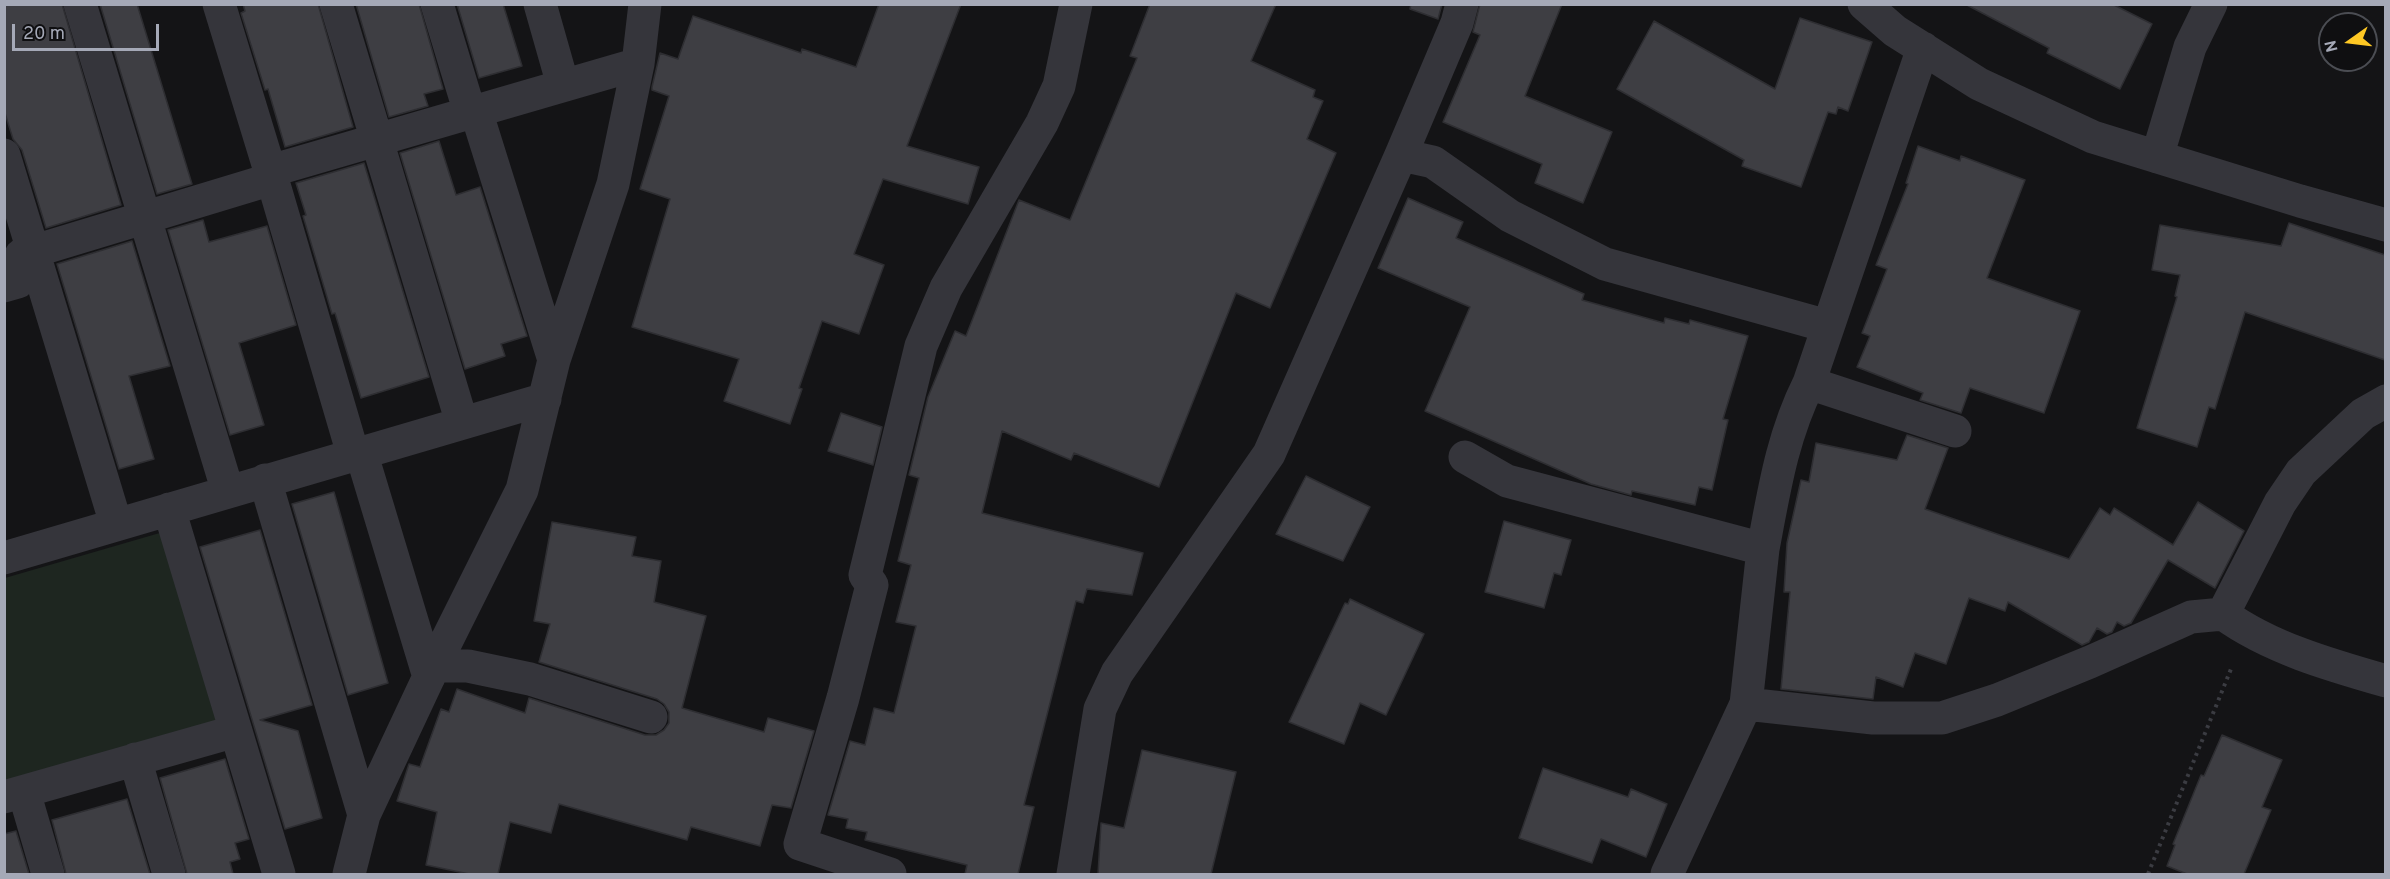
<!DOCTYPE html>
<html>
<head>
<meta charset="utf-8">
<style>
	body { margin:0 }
	#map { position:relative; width:2390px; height:879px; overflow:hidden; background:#141416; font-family:Overpass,sans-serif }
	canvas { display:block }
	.frame { position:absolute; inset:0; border:6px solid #a5a9b7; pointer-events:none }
	.north { position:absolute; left:2318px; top:12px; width:60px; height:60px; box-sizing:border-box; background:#0f0f11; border:2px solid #4b4d53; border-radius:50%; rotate:256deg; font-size:16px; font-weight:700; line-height:24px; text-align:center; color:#a5a9b7 }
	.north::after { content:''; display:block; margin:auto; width:21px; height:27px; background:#fec824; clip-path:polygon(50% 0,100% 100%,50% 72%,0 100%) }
	.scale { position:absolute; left:12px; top:24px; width:147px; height:27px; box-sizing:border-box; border:3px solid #a5a9b7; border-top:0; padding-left:8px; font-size:18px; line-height:21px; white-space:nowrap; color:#a5a9b7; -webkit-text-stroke:4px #0f0f11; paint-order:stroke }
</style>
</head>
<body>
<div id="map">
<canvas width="2390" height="879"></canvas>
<div class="frame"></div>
<div class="north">N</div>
<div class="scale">20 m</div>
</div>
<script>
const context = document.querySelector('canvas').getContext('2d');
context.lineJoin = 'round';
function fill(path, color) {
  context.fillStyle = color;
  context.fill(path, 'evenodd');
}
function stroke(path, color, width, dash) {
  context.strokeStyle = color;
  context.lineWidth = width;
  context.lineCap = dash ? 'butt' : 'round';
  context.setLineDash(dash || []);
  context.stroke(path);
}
const green = new Path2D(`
	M 170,530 L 227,722 L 5,787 L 5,578 Z`);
const building = new Path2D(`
	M 4,4 L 62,4 L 121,205 L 46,228 L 22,150 L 13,139 L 4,110 Z
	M 100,4 L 137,4 L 192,184 L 157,194 Z
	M 243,4 L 318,4 L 353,127 L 285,147 L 268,89 L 265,90 L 241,13 L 245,11 Z
	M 356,4 L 419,4 L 443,89 L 424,94 L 428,106 L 389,117 Z
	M 457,4 L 503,4 L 522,66 L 479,78 Z
	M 879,4 L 961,4 L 907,146 L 979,167 L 968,204 L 883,179 L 854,254 L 884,265 L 859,334 L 822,321 L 799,388 L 802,389 L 790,424 L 724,401 L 739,359 L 632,327 L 670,199 L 640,189 L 669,96 L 652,90 L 652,87 L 660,53 L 678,59 L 693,16 L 801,53 L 802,49 L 856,67 Z
	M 1150,4 L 1276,4 L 1251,61 L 1315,90 L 1313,97 L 1323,101 L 1307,139 L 1336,153 L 1270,308 L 1236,293 L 1159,487 L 1074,453 L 1071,460 L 1002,431 L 982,513 L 1143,553 L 1132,595 L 1087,589 L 1083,603 L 1076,601 L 1024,805 L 1034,807 L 1018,874 L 965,874 L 967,865 L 865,840 L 867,832 L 846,828 L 848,819 L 828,815 L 850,741 L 865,745 L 874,708 L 894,713 L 916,626 L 896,622 L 911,565 L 898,561 L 919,478 L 909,475 L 928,397 L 955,331 L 966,336 L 1019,200 L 1070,220 L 1137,58 L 1130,56 Z
	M 1411,4 L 1442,4 L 1438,19 L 1410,9 Z
	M 1480,4 L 1562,4 L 1525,96 L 1612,132 L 1583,203 L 1535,183 L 1542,164 L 1443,122 L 1480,35 L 1473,32 Z
	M 1965,4 L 2112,4 L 2152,24 L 2120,89 L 2047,53 L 2049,48 Z
	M 1800,18 L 1872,42 L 1848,111 L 1838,107 L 1836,114 L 1828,112 L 1801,187 L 1742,166 L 1744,160 L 1617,89 L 1654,21 L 1775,89 Z
	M 439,141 L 456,195 L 480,187 L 527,336 L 501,344 L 505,356 L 465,369 L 400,153 Z
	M 1918,146 L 1960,161 L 1961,156 L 2025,180 L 1987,278 L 2080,311 L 2044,413 L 1970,388 L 1961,413 L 1920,400 L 1923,393 L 1857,367 L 1870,336 L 1862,333 L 1887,269 L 1876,265 L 1908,184 L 1906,183 Z
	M 364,163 L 429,377 L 361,398 L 335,313 L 332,314 L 303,216 L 306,215 L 296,183 Z
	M 1408,198 L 1463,222 L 1456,238 L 1584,294 L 1582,300 L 1664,323 L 1665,318 L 1689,324 L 1690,320 L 1748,336 L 1723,419 L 1728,420 L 1712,490 L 1699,487 L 1695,505 L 1632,491 L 1631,495 L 1591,484 L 1425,411 L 1470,307 L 1378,268 Z
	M 203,220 L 209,242 L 267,226 L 296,325 L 239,343 L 264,425 L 230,435 L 168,230 Z
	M 2289,223 L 2385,255 L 2385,360 L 2245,312 L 2215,409 L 2209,407 L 2197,447 L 2137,428 L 2177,297 L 2175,296 L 2180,275 L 2152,270 L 2160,225 L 2281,246 Z
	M 132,241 L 170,366 L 129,376 L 154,459 L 119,469 L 57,264 Z
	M 841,413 L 882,427 L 873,465 L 828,451 Z
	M 1907,435 L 1948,448 L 1925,509 L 2069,559 L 2100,508 L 2110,515 L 2114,508 L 2173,545 L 2198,502 L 2244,531 L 2215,588 L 2168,560 L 2131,623 L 2124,626 L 2117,622 L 2112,632 L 2107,634 L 2097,628 L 2089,642 L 2082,645 L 2008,602 L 2005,611 L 1969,598 L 1946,664 L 1915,653 L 1903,687 L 1876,677 L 1873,699 L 1781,689 L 1790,592 L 1784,592 L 1787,543 L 1801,480 L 1809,482 L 1816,443 L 1897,460 Z
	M 1306,476 L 1370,507 L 1343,561 L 1276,534 Z
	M 334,492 L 388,683 L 348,695 L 292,504 Z
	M 1504,521 L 1571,540 L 1561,575 L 1554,573 L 1544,608 L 1485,592 Z
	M 552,522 L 636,537 L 632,556 L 661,561 L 654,602 L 706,616 L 682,708 L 764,732 L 768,718 L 814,731 L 791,808 L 772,805 L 760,846 L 691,827 L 687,840 L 559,804 L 551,833 L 510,822 L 498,874 L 469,874 L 426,865 L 437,812 L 397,801 L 409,764 L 420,767 L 441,709 L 449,712 L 457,689 L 525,713 L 529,698 L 645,735 L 656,735 L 664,730 L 669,723 L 669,712 L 664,704 L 657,699 L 539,662 L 550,624 L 534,621 Z
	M 260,530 L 312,705 L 260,720 L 298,731 L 322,818 L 285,829 L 200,547 Z
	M 1350,599 L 1424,634 L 1386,715 L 1360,703 L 1344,744 L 1289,722 L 1345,603 L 1348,604 Z
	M 2222,735 L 2282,760 L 2262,807 L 2271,810 L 2244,874 L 2187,874 L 2167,866 L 2175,845 L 2173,844 L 2201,775 L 2204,776 Z
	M 1142,750 L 1236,772 L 1211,874 L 1098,874 L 1101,823 L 1124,828 Z
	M 225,759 L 249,839 L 235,843 L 240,859 L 230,862 L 233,874 L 187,874 L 160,778 Z
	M 1543,768 L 1628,797 L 1631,789 L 1667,804 L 1646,857 L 1601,839 L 1592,863 L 1519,838 Z
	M 127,799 L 150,874 L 66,874 L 52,820 Z
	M 16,831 L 29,874 L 4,874 L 4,834 Z`);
const path = new Path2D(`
	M 2148,874 L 2231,669`);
const minor = new Path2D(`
	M 80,4 L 228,492
	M 219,4 L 270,171 L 353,454
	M 336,4 L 462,423
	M 437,4 L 470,113
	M 540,4 L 563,85
	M 1864,4 L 1895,31 L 1979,84 L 2093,137 L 2300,201 L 2386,225
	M 476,111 L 554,360
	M 4,155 L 116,524
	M 1401,155 L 1433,162 L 1510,216 L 1605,264 L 1827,326
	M 2157,157 L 2190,47 L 2211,4
	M 270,171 L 638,64
	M 4,286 L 18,282 L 21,255 L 272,179
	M 1809,383 L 1955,431
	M 361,452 L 429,677
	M 1465,457 L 1507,481 L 1763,549 C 1774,491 1782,437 1809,383 L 1923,48
	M 265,480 L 364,815
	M 169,509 L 279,874
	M 4,558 L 545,399
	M 2223,614 L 2280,503 L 2301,472 L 2363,414 L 2386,401
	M 434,666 L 468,666 L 530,679 L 651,717
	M 1746,704 L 1873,718 L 1942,718 L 1997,700 L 2090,662 L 2191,617 L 2223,614 C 2270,648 2330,665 2386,681
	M 135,759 L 169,874
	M 24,792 L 48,874
	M 4,797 L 236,731
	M 349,874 L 364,815 L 434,666 L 522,490 L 554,360 L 613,184 L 638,64 L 645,4
	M 890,874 L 800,844 L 843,698 L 872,585 L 865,575 L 921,346 L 946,288 L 1042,123 L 1059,86 L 1076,4
	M 1073,874 L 1100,709 L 1117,673 L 1269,454 L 1401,155 L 1457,23 L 1462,4
	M 1667,874 L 1746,704 L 1763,549`);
fill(green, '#1e2620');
fill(building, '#3e3e43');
stroke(building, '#2e2e32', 1.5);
stroke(path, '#3b3c42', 4, [3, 4.5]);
stroke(minor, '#35353b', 33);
</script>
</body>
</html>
